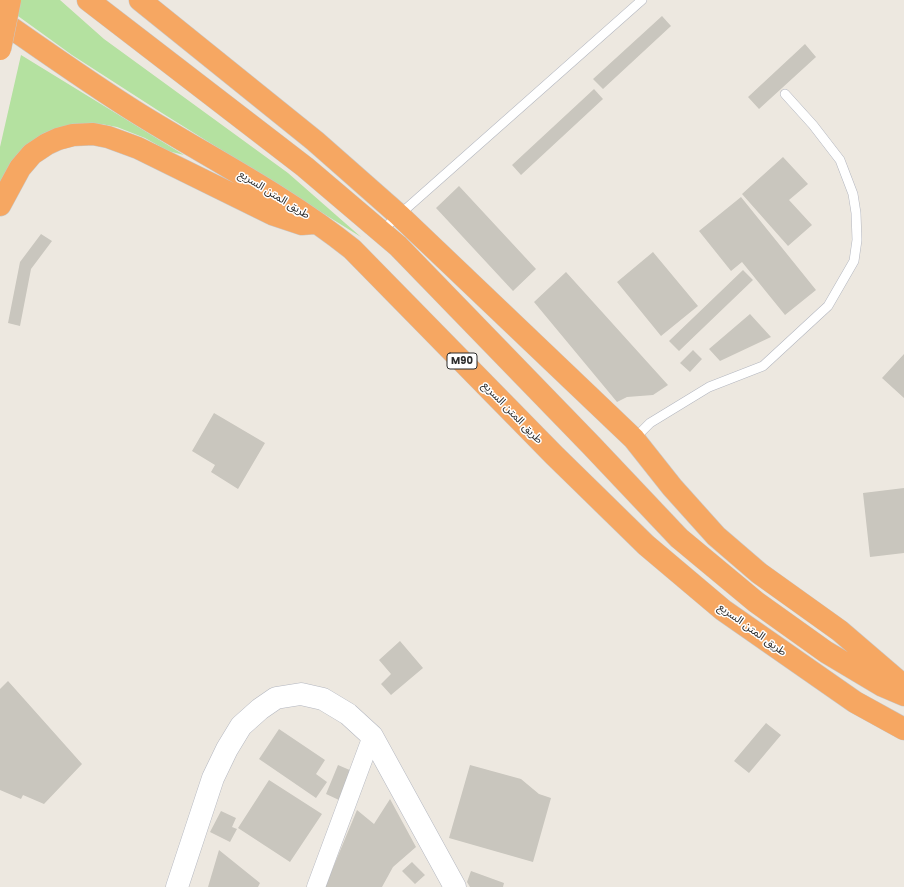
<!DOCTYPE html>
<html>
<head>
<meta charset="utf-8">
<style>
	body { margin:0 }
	canvas { display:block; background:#ede8e0 }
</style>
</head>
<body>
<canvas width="904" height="887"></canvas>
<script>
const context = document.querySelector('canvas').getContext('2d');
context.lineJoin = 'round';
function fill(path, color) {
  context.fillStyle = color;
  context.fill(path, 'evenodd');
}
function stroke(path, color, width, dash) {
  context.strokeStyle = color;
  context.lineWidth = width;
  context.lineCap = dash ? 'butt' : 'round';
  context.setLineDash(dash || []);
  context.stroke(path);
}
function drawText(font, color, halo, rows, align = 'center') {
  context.font = font + ' Poppins,"Noto Sans Arabic",sans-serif';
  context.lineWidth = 3;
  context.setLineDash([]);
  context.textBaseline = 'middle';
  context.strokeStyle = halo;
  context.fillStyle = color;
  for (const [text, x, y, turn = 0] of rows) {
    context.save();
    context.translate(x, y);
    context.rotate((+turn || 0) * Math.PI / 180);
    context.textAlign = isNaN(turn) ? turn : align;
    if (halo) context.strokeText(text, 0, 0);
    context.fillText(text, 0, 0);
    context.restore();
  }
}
const green = new Path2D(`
	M 0,0 L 60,0 L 104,39 L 288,173 L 361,237 L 162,113 L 72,55 L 0,3 Z
	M 21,55 L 184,155 L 168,151 L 145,138 L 117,127 L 101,124 L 72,129 L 0,193 L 0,147 Z`);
const building = new Path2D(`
	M 662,16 L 671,26 L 603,89 L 593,79 Z
	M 805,44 L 816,57 L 759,109 L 748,97 Z
	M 594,89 L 603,99 L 521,175 L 512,165 Z
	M 783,157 L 808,184 L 789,200 L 812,225 L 788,246 L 742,194 Z
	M 459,186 L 536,269 L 513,291 L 436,208 Z
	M 741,197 L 816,290 L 785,315 L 742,262 L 731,271 L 699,231 Z
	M 41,234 L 52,241 L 31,269 L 20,326 L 8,323 L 20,262 Z
	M 653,252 L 698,306 L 661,336 L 617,282 Z
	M 743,270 L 753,280 L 679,351 L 669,341 Z
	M 566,272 L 668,385 L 653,395 L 627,397 L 617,402 L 534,302 Z
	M 750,314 L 771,337 L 720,361 L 709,349 Z
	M 693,350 L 702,359 L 690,372 L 680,363 Z
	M 904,354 L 904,398 L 882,378 Z
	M 214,413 L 265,443 L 238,489 L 211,472 L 215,465 L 192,451 Z
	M 904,488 L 904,553 L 870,557 L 863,493 Z
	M 400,641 L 423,668 L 391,695 L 381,684 L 391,674 L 379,660 Z
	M 8,681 L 82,764 L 44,804 L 23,795 L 21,799 L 0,790 L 0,689 Z
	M 766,723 L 781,735 L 749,773 L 734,761 Z
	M 279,729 L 325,760 L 316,774 L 327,782 L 316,798 L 259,759 Z
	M 338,765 L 352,771 L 339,800 L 326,794 Z
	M 470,765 L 521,779 L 539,794 L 551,798 L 533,862 L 449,838 Z
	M 269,780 L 322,814 L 290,862 L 238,828 Z
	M 390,799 L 416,847 L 393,867 L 382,887 L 325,887 L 357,810 L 374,824 Z
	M 221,811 L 236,818 L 232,827 L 237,829 L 230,842 L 210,832 Z
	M 219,850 L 260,883 L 258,887 L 208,887 Z
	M 412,862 L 425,875 L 415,884 L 402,871 Z
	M 471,871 L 504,883 L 503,887 L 470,887 L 467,882 Z`);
const service = new Path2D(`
	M 381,231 L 642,0
	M 634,439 L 650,423 L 709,387 L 763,366 L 828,306 L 854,261 L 857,240 L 856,213 L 853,194 L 840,160 L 813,125 L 785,94`);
const minor = new Path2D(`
	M 316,887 L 372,736`);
const tertiary = new Path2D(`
	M 177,887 L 213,778 L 227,749 L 241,726 L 260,709 L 276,698 L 301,694 L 323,699 L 348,714 L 372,736 L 455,887`);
const motorway = new Path2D(`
	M 88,0 L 305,167 L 398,246 L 591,445 L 679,538 L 756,602 L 826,652 L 883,686 L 904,695
	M 140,0 L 315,141 L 399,215 L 634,439 L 672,487 L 716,536 L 759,573 L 840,631 L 904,686
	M 0,20 C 46,52 91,84 139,114 C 210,158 286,196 352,249 L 554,455 L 646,545 L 723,610 L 855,702 L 904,729
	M 0,205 L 20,168 L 32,154 L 47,144 L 58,139 L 73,135 L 93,134 L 108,137 L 138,148 L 272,214 L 302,224 L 314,223`);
const motorwayBridge = new Path2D(`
	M 0,49 L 10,0`);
const shields = [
	[462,361,30]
];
const shieldNames = [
	["M90",462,361]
];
const streetNames = [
	["طريق المتن السريع",274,195,32],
	["طريق المتن السريع",512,413,46],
	["طريق المتن السريع",752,630,36]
];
fill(green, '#b4e1a0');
fill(building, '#c9c6be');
stroke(service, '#b3b6bf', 10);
stroke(minor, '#b3b6bf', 19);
stroke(tertiary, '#b3b6bf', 23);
stroke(motorway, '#c8c8c8', 23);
stroke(service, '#fff', 9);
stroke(minor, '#fff', 18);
stroke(tertiary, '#fff', 22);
stroke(motorway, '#f6a762', 22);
stroke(motorwayBridge, '#c8c8c8', 23, []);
stroke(motorwayBridge, '#f6a762', 22);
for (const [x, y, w] of shields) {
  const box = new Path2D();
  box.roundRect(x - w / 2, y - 8, w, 16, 3);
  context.fillStyle = '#fff';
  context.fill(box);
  stroke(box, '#2d2d2d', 1);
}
drawText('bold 10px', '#2d2d2d', null, shieldNames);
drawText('11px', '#2d2d2d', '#fff', streetNames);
</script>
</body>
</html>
